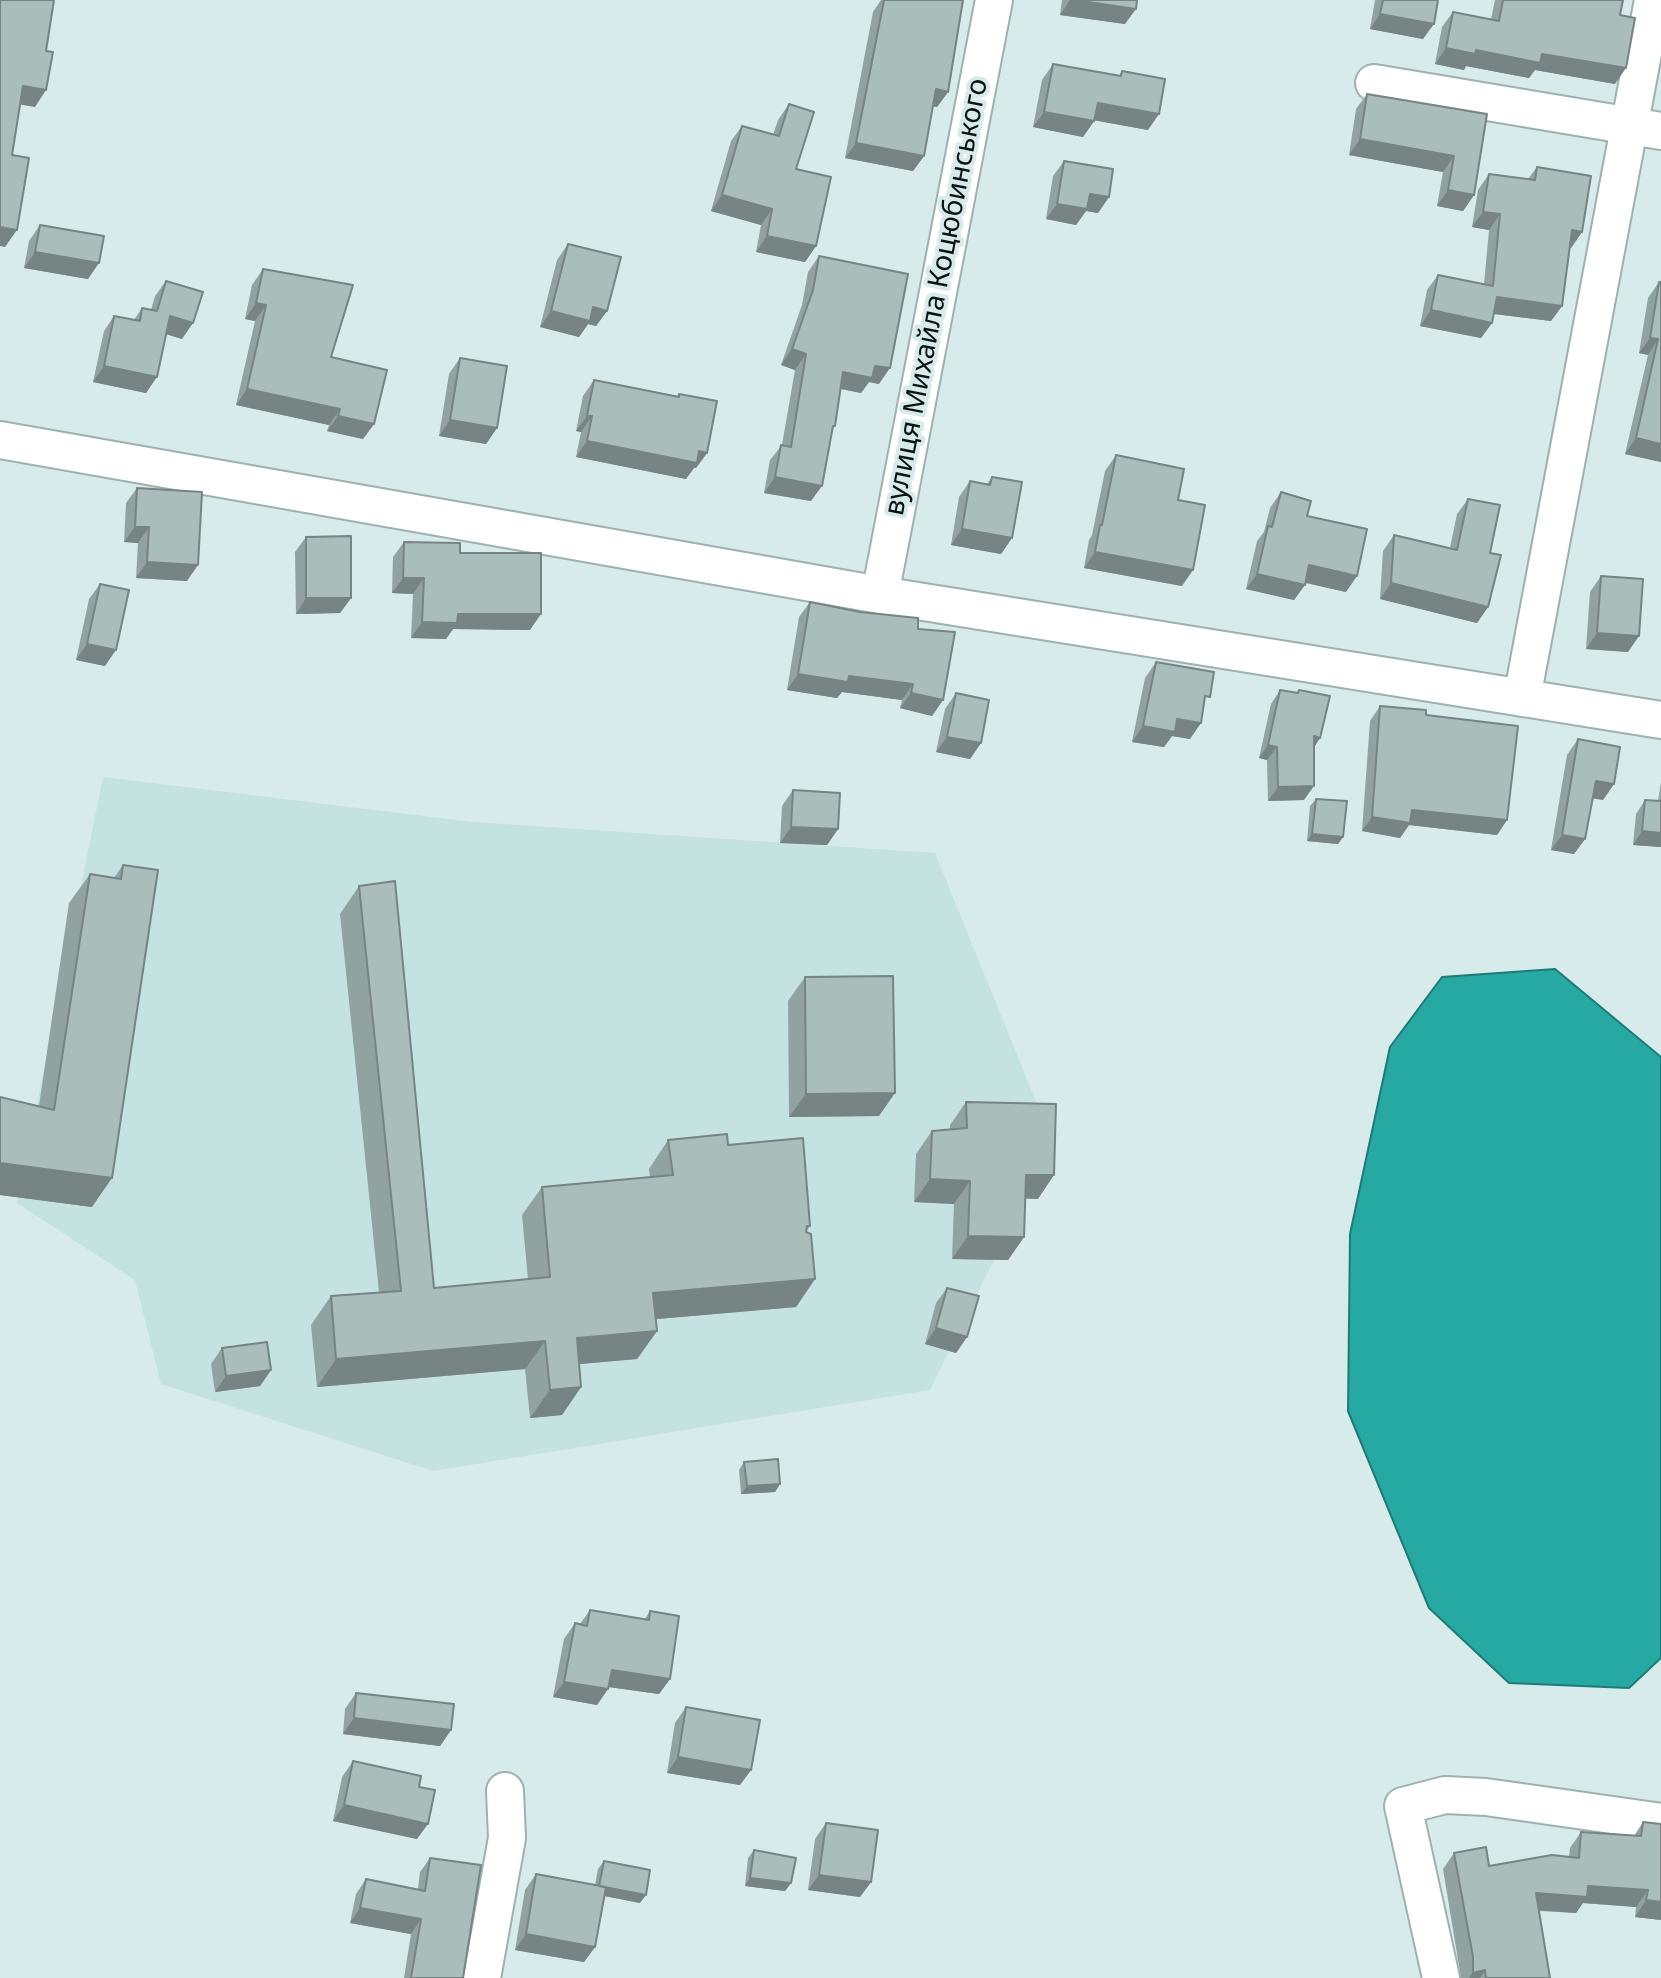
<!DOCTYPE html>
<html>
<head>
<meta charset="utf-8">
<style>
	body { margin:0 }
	canvas { display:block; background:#d6ebea }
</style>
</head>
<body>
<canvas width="1661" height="1978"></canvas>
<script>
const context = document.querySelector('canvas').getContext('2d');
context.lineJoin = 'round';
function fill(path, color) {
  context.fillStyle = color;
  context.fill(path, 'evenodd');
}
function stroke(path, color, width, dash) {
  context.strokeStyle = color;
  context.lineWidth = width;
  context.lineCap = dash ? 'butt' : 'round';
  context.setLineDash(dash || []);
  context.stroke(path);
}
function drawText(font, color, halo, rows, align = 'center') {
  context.font = font + ' "Noto Sans",sans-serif';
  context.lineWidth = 8;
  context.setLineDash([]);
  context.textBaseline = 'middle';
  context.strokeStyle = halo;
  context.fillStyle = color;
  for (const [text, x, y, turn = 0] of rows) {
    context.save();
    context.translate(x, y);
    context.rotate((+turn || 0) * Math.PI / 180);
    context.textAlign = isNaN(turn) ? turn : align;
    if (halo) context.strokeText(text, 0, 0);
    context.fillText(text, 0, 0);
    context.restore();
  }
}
const built = new Path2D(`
	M 103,777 L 473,822 L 935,853 L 1052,1141 L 930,1390 L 433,1471 L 161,1384 L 135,1280 L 17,1203 Z`);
const water = new Path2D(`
	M 1555,969 L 1661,1057 L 1661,1658 L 1629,1688 L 1509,1683 L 1429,1608 L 1348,1411 L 1350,1234 L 1390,1047 L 1442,977 Z`);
const minor = new Path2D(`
	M 1374,83 L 1661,131
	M 0,440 L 880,595 L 1661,720
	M 880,595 L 994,0
	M 1522,698 L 1653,0
	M 482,1978 L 507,1838 L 505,1791
	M 1441,1978 L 1403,1806 L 1445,1795 L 1486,1797 L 1661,1822`);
const wall = new Path2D(`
	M 881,0 L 963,0 L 948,92 L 937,107 L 933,106 L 924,156 L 913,171 L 845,158 L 873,12 Z
	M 1062,0 L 1137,0 L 1125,24 L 1060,15 Z
	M 1375,0 L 1438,0 L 1423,39 L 1370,29 Z
	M 1495,0 L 1623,0 L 1620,15 L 1615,84 L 1535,70 L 1529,78 L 1466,66 L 1464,70 L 1435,64 L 1442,27 L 1453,12 L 1491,19 Z
	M 1053,64 L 1119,76 L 1122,71 L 1148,130 L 1095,120 L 1083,137 L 1033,127 L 1042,80 Z
	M 1367,94 L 1487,114 L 1474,195 L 1463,211 L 1437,206 L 1443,172 L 1349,155 L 1356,109 Z
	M 789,104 L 796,169 L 816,246 L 805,262 L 756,252 L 761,225 L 711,211 L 731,141 L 742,126 L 773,135 L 778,120 Z
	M 1064,161 L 1109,197 L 1098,213 L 1086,211 L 1076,225 L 1046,219 L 1053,176 Z
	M 1537,167 L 1582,232 L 1571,248 L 1569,247 L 1562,306 L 1551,321 L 1494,314 L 1492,323 L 1481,338 L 1420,326 L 1427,290 L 1438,275 L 1484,284 L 1489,230 L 1472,227 L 1478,190 L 1489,174 L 1528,179 Z
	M 40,225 L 88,279 L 24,268 L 29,241 Z
	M 568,244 L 607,311 L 596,326 L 588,324 L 579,337 L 540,327 L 557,260 Z
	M 819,256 L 879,384 L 869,382 L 861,393 L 841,389 L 832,431 L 811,501 L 764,493 L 770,460 L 782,445 L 795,370 L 781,365 L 802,305 L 808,272 Z
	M 263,269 L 331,357 L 374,424 L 363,439 L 327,431 L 329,425 L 236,405 L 255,321 L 245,319 L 252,285 Z
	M 166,281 L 182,339 L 166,334 L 146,393 L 93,382 L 104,331 L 114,316 L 134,320 L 142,308 L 151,310 L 155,296 Z
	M 1659,282 L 1661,462 L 1625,454 L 1648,355 L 1639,353 L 1648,298 Z
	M 460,358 L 497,428 L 486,444 L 439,436 L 449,374 Z
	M 594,380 L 677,396 L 679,394 L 707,453 L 696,468 L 694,468 L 686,479 L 576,457 L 581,432 L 576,431 L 583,396 Z
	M 1116,455 L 1182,586 L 1084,568 L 1089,540 L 1092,535 L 1105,471 Z
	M 992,477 L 1012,538 L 1001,554 L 951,545 L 959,497 L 970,481 L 987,484 Z
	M 137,488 L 187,581 L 136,578 L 138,543 L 124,542 L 126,503 Z
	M 1281,492 L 1346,592 L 1306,583 L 1294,600 L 1246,589 L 1257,541 L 1264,532 L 1270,508 Z
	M 1468,499 L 1490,553 L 1488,607 L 1477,623 L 1380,599 L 1383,551 L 1394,535 L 1450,548 L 1457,514 Z
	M 306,537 L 351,598 L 340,613 L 296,614 L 295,552 Z
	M 404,542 L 460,553 L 530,630 L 453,629 L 446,639 L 411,638 L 413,594 L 392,593 L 393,557 Z
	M 1601,576 L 1628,652 L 1586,649 L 1590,592 Z
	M 100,584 L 105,666 L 76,660 L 89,599 Z
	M 810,602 L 918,629 L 943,700 L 932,716 L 900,708 L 902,700 L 842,692 L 837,698 L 787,690 L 799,617 Z
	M 1156,662 L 1203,707 L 1190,739 L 1172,736 L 1164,747 L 1132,742 L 1145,678 Z
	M 1280,690 L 1297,693 L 1299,690 L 1320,738 L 1314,747 L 1304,800 L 1268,801 L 1267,760 L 1259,758 L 1271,704 Z
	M 956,693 L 981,743 L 970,759 L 936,752 L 945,709 Z
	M 1380,706 L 1426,715 L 1507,820 L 1497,835 L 1409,825 L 1400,838 L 1362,831 L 1370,721 Z
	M 1578,739 L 1614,784 L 1603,800 L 1593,798 L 1585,839 L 1574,854 L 1551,850 L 1567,755 Z
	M 1661,782 L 1661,847 L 1633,845 L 1636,814 L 1645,800 L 1658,801 Z
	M 793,790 L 838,829 L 827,845 L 780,843 L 782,806 Z
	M 1316,799 L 1343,837 L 1338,844 L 1307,841 L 1310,806 Z
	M 123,865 L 92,1207 L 0,1195 L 0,1097 L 39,1106 L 69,903 L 90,874 L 114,878 Z
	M 359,886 L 434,1288 L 528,1279 L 522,1215 L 542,1187 L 650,1177 L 649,1169 L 668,1140 L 728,1145 L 810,1226 L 806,1232 L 815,1279 L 796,1307 L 656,1319 L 657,1331 L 637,1359 L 579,1364 L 581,1387 L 562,1415 L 530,1418 L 525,1369 L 317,1387 L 311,1325 L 331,1296 L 379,1292 L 340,914 Z
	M 805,977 L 879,1116 L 789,1117 L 788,1001 Z
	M 966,1102 L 1038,1199 L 1026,1198 L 1024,1237 L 1008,1260 L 952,1259 L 954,1204 L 914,1202 L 916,1154 L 932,1131 L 950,1130 L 950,1125 Z
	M 947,1288 L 967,1337 L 956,1353 L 925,1344 L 936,1303 Z
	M 222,1348 L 271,1370 L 260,1386 L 215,1392 L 211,1364 Z
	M 744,1462 L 780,1484 L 775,1492 L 741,1494 L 739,1470 Z
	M 590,1610 L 645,1619 L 650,1611 L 670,1679 L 659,1694 L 609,1687 L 597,1705 L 553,1697 L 564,1639 L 575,1623 L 580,1624 Z
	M 356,1693 L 451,1730 L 440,1746 L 343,1734 L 345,1709 Z
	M 686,1707 L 751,1770 L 740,1785 L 667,1773 L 675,1723 Z
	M 353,1761 L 419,1787 L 417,1839 L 333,1821 L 342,1777 Z
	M 1643,1822 L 1661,1824 L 1661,1920 L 1635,1917 L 1636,1907 L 1583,1903 L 1576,1913 L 1539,1911 L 1550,1978 L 1461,1978 L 1443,1869 L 1454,1853 L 1489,1866 L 1569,1857 L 1570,1848 L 1581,1832 L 1634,1836 Z
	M 826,1823 L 871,1882 L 860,1897 L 808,1890 L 815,1839 Z
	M 754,1850 L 791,1883 L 785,1891 L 745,1886 L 748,1858 Z
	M 430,1858 L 463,1978 L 404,1978 L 411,1934 L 350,1923 L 356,1894 L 366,1879 L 418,1889 L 420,1872 Z
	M 604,1861 L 640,1903 L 605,1896 L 595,1947 L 584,1962 L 515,1950 L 525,1890 L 536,1874 L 595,1885 L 598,1869 Z`);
const shadedWall = new Path2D(`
	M 1070,0 L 1074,0 L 1136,9 L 1125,24 L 1060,15 Z
	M 1380,14 L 1434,24 L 1423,39 L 1370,29 Z
	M 1446,48 L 1542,54 L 1626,68 L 1615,84 L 1535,70 L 1529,78 L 1466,66 L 1464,70 L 1435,64 Z
	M 23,86 L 46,90 L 35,107 L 11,103 Z
	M 936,89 L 948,92 L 937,107 L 925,105 Z
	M 1098,103 L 1159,114 L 1148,130 L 1087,119 Z
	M 1044,112 L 1094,121 L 1083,137 L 1033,127 Z
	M 1360,139 L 1454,156 L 1443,172 L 1349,155 Z
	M 856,143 L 924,156 L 913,171 L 845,158 Z
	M 1448,190 L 1474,195 L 1463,211 L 1437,206 Z
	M 1090,194 L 1109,197 L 1098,213 L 1086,211 L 1076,225 L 1046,219 L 1057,204 Z
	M 722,195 L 772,209 L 761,225 L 711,211 Z
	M 1483,212 L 1500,214 L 1489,230 L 1472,227 Z
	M 0,227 L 17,230 L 5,247 L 0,246 Z
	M 1572,230 L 1582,232 L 1571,248 L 1561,246 Z
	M 767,236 L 816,246 L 805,262 L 756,252 Z
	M 35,252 L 99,263 L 88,279 L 24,268 Z
	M 1497,297 L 1562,306 L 1551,321 L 1486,313 Z
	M 256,303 L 266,305 L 255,321 L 245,319 Z
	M 593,307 L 607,311 L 596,326 L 588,324 L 579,337 L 540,327 L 551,311 Z
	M 1431,310 L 1492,323 L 1481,338 L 1420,326 Z
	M 170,316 L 193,323 L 182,339 L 159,332 Z
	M 1650,338 L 1658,339 L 1648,355 L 1639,353 Z
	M 792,349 L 806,354 L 795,370 L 781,365 Z
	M 104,366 L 157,377 L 146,393 L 93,382 Z
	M 875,366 L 890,368 L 879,384 L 869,382 L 861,393 L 832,387 L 843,372 Z
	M 247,389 L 340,409 L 329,425 L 236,405 Z
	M 338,416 L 374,424 L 363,439 L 327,431 Z
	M 587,416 L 592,416 L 581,432 L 576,431 Z
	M 450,420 L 497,428 L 486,444 L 439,436 Z
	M 1636,438 L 1661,444 L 1661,462 L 1625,454 Z
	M 587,441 L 699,451 L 707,453 L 696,468 L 694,468 L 686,479 L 576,457 Z
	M 775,477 L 822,486 L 811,501 L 764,493 Z
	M 135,527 L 149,527 L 138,543 L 124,542 Z
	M 962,529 L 1012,538 L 1001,554 L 951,545 Z
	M 1095,552 L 1193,570 L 1182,586 L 1084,568 Z
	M 147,562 L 198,565 L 187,581 L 136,578 Z
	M 1309,565 L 1357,576 L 1346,592 L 1298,581 Z
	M 1257,574 L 1305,585 L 1294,600 L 1246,589 Z
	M 403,578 L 424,578 L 413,594 L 392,593 Z
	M 1391,583 L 1488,607 L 1477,623 L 1380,599 Z
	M 306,598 L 351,598 L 340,613 L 296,614 Z
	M 458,614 L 541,614 L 530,630 L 453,629 L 446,639 L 411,638 L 422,622 Z
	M 1597,633 L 1639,636 L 1628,652 L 1586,649 Z
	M 87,644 L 116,650 L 105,666 L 76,660 Z
	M 798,674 L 849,676 L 913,684 L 902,700 L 842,692 L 837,698 L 787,690 Z
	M 911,693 L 943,700 L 932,716 L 900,708 Z
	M 1177,719 L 1201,723 L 1190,739 L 1172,736 L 1164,747 L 1132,742 L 1143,726 Z
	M 1314,736 L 1320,738 L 1311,752 Z
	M 947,737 L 981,743 L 970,759 L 936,752 Z
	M 1268,745 L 1277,747 L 1267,760 L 1259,758 Z
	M 1596,781 L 1614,784 L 1603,800 L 1585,797 Z
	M 1314,786 L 1304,800 L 1268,801 L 1278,787 Z
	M 1412,810 L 1507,820 L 1497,835 L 1409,825 L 1400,838 L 1362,831 L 1372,817 Z
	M 791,827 L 838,829 L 827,845 L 780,843 Z
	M 1642,831 L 1661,833 L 1661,847 L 1633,845 Z
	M 1312,834 L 1343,837 L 1338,844 L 1307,841 Z
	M 1562,835 L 1585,839 L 1574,854 L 1551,850 Z
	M 895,1093 L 879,1116 L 789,1117 L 806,1094 Z
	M 0,1163 L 112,1178 L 92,1207 L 0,1195 Z
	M 1026,1175 L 1054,1175 L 1038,1199 L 1010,1198 Z
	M 930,1179 L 970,1181 L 954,1204 L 914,1202 Z
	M 968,1236 L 1024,1237 L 1008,1260 L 952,1259 Z
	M 815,1279 L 796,1307 L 634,1321 L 653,1293 Z
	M 936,1328 L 967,1337 L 956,1353 L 925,1344 Z
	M 657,1331 L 637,1359 L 557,1366 L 577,1338 Z
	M 545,1341 L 525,1369 L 317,1387 L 336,1359 Z
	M 271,1370 L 260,1386 L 215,1392 L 226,1376 Z
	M 581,1387 L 562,1415 L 530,1418 L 550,1390 Z
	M 780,1484 L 775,1492 L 741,1494 L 747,1486 Z
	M 612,1670 L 670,1679 L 659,1694 L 601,1686 Z
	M 564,1682 L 608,1689 L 597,1705 L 553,1697 Z
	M 354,1718 L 451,1730 L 440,1746 L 343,1734 Z
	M 678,1757 L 751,1770 L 740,1785 L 667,1773 Z
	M 344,1805 L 428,1824 L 417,1839 L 333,1821 Z
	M 819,1875 L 871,1882 L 860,1897 L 808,1890 Z
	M 750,1878 L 791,1883 L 785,1891 L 745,1886 Z
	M 599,1886 L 646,1895 L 640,1903 L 594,1894 Z
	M 1588,1886 L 1648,1890 L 1636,1907 L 1583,1903 L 1576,1913 L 1524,1909 L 1536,1893 Z
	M 1646,1900 L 1661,1902 L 1661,1920 L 1635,1917 Z
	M 360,1908 L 421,1919 L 411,1934 L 350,1923 Z
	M 526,1934 L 595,1947 L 584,1962 L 515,1950 Z
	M 1485,1970 L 1480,1978 L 1469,1978 L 1473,1973 Z`);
const building = new Path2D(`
	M 0,0 L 54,0 L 46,51 L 53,52 L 46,90 L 23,86 L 12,155 L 29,158 L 17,230 L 0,227 Z
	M 884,0 L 963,0 L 948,92 L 936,89 L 924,156 L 856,143 Z
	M 1074,0 L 1137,0 L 1136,9 Z
	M 1383,0 L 1438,0 L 1434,24 L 1380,14 Z
	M 1503,0 L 1623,0 L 1620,15 L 1635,18 L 1626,68 L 1542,54 L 1540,63 L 1476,50 L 1475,54 L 1446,48 L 1453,12 L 1499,21 Z
	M 1053,64 L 1121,76 L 1122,71 L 1165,79 L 1159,114 L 1098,103 L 1094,121 L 1044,112 Z
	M 1367,94 L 1487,114 L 1474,195 L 1448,190 L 1454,156 L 1360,139 Z
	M 789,104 L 814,112 L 796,169 L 831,177 L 816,246 L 767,236 L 772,209 L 722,195 L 742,126 L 779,136 Z
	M 1064,161 L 1113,169 L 1109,197 L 1090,194 L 1087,209 L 1057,204 Z
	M 1537,167 L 1591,176 L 1582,232 L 1572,230 L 1562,306 L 1497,297 L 1492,323 L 1431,310 L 1438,275 L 1493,286 L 1500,214 L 1483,212 L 1489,174 L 1535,180 Z
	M 40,225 L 104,236 L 99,263 L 35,252 Z
	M 568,244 L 621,257 L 607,311 L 593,307 L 590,321 L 551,311 Z
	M 819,256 L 908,274 L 890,368 L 875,366 L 872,378 L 843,372 L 835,426 L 833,426 L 822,486 L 775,477 L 781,445 L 791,447 L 806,354 L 792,349 L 813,290 Z
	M 263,269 L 353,285 L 331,357 L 387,370 L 374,424 L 338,416 L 340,409 L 247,389 L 266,305 L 256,303 Z
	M 166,281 L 203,292 L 193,323 L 170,316 L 157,377 L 104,366 L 114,316 L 140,321 L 142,308 L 157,311 Z
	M 1659,282 L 1661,282 L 1661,444 L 1636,438 L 1658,339 L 1650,338 Z
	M 460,358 L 507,366 L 497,428 L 450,420 Z
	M 594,380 L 679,397 L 679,394 L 717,401 L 707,453 L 699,451 L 697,463 L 587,441 L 592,416 L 587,416 Z
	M 1116,455 L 1184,469 L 1178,500 L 1205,505 L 1193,570 L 1095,552 L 1100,525 L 1102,525 Z
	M 992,477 L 1022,482 L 1012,538 L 962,529 L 970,481 L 990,485 Z
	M 137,488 L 202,492 L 198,565 L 147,562 L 149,527 L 135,527 Z
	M 1281,492 L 1311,501 L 1307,516 L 1367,529 L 1357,576 L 1309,565 L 1305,585 L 1257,574 L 1268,526 L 1272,527 Z
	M 1468,499 L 1500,505 L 1490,553 L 1501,555 L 1488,607 L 1391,583 L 1394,535 L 1457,550 Z
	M 351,536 L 351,598 L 306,598 L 306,537 Z
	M 404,542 L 460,543 L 460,553 L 541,553 L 541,614 L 458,614 L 457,623 L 422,622 L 424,578 L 403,578 Z
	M 1601,576 L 1643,579 L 1639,636 L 1597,633 Z
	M 100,584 L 129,590 L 116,650 L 87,644 Z
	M 810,602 L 860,612 L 918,618 L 918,629 L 955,632 L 943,700 L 911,693 L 913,684 L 849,676 L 848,682 L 798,674 Z
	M 1156,662 L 1214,672 L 1210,697 L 1205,696 L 1201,723 L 1177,719 L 1175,732 L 1143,726 Z
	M 1280,690 L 1298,693 L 1299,690 L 1330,696 L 1320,738 L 1314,736 L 1314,786 L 1278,787 L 1277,747 L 1268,745 Z
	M 956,693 L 989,700 L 981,743 L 947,737 Z
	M 1380,706 L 1426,710 L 1426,715 L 1518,726 L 1507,820 L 1412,810 L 1410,823 L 1372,817 Z
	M 1578,739 L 1620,747 L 1614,784 L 1596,781 L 1585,839 L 1562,835 Z
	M 793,790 L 840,793 L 838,829 L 791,827 Z
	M 1316,799 L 1347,801 L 1343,837 L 1312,834 Z
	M 1645,800 L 1661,801 L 1661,833 L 1642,831 Z
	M 123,865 L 158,870 L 112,1178 L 0,1163 L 0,1097 L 54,1110 L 90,874 L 121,879 Z
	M 395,881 L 434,1288 L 550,1277 L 542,1187 L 673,1175 L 668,1140 L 727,1134 L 728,1145 L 803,1138 L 810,1226 L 807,1226 L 806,1232 L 811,1234 L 815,1279 L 653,1293 L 657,1331 L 577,1338 L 581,1387 L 550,1390 L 545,1341 L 336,1359 L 331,1296 L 401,1291 L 359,886 Z
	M 893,976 L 895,1093 L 806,1094 L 805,977 Z
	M 966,1102 L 1056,1104 L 1054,1175 L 1026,1175 L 1024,1237 L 968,1236 L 970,1181 L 930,1179 L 932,1131 L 967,1128 Z
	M 947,1288 L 979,1296 L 967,1337 L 936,1328 Z
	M 267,1342 L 271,1370 L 226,1376 L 222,1348 Z
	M 778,1459 L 780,1484 L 747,1486 L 744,1462 Z
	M 590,1610 L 649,1620 L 650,1611 L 679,1616 L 670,1679 L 612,1670 L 608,1689 L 564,1682 L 575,1623 L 587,1626 Z
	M 356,1693 L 454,1704 L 451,1730 L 354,1718 Z
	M 686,1707 L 760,1720 L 751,1770 L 678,1757 Z
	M 353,1761 L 421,1776 L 419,1787 L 435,1790 L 428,1824 L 344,1805 Z
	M 1643,1822 L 1661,1824 L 1661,1902 L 1646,1900 L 1648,1890 L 1588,1886 L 1587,1897 L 1536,1893 L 1550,1978 L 1486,1978 L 1485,1970 L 1473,1973 L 1473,1957 L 1454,1853 L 1486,1847 L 1489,1866 L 1552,1855 L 1579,1858 L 1581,1832 L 1641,1836 Z
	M 826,1823 L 878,1830 L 871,1882 L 819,1875 Z
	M 754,1850 L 796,1858 L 791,1883 L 750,1878 Z
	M 430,1858 L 481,1865 L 463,1978 L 411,1978 L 421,1919 L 360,1908 L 366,1879 L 425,1891 Z
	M 604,1861 L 650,1870 L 646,1895 L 599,1886 Z
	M 536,1874 L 606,1887 L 595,1947 L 526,1934 Z`);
const streetNames = [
	["вулиця Михайла Коцюбинського",937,297,-79]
];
fill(built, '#c3e2e0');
fill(water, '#26a8a3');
stroke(water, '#1e7b78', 2);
stroke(minor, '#9db1b0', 40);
stroke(minor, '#fff', 36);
fill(wall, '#91a3a1');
fill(shadedWall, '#768483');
fill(building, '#a9bdbb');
stroke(building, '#768483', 2);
drawText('28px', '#0b1312', '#d6ebea', streetNames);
</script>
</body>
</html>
